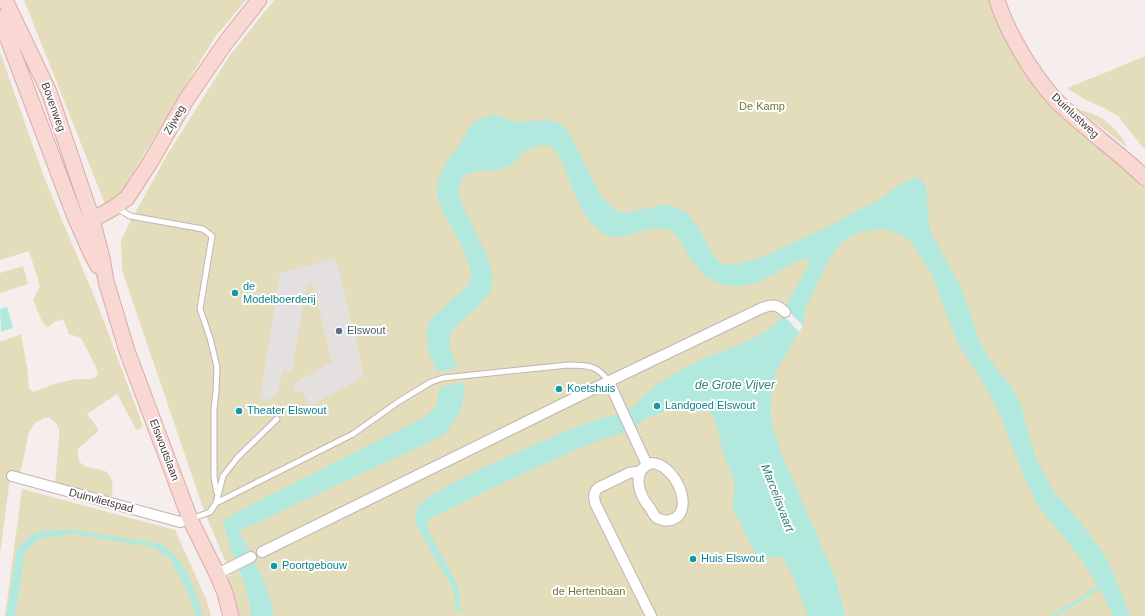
<!DOCTYPE html>
<html>
<head>
<meta charset="utf-8">
<style>
	body { margin:0 }
	canvas { display:block; background:#f5eeed }
</style>
</head>
<body>
<canvas width="1145" height="616"></canvas>
<script>
const context = document.querySelector('canvas').getContext('2d');
context.lineJoin = 'round';
function fill(path, color) {
  context.fillStyle = color;
  context.fill(path, 'evenodd');
}
function stroke(path, color, width, dash) {
  context.strokeStyle = color;
  context.lineWidth = width;
  context.lineCap = dash ? 'butt' : 'round';
  context.setLineDash(dash || []);
  context.stroke(path);
}
function drawText(font, color, halo, rows, align = 'center') {
  context.font = font + ' Helvetica,sans-serif';
  context.lineWidth = 4;
  context.setLineDash([]);
  context.textBaseline = 'middle';
  context.strokeStyle = halo;
  context.fillStyle = color;
  for (const [text, x, y, turn = 0] of rows) {
    context.save();
    context.translate(x, y);
    context.rotate((+turn || 0) * Math.PI / 180);
    context.textAlign = isNaN(turn) ? turn : align;
    if (halo) context.strokeText(text, 0, 0);
    context.fillText(text, 0, 0);
    context.restore();
  }
}
const green = new Path2D(`
	M 24,0 L 246,0 L 215,37 L 130,177 C 124,190 121,203 105,204 Z
	M 274,0 L 992,0 L 1031,77 L 1145,184 L 1145,616 L 238,616 L 238,610 L 227,577 L 231,575 L 203,508 L 122,270 L 121,240 L 129,224 L 167,155 L 230,55 Z
	M 0,52 L 44,177 L 99,308 L 143,426 L 137,431 L 117,394 L 87,414 L 99,430 L 77,450 C 78,453 78,457 79,460 C 86,477 118,456 112,497 L 55,483 L 59,438 L 59,429 L 56,423 L 50,418 L 44,418 L 35,423 L 29,432 L 20,474 L 11,471 L 0,553 L 0,342 L 21,334 L 27,367 L 29,388 L 33,392 L 54,384 L 76,379 L 90,379 L 94,378 L 98,374 L 95,365 L 81,338 L 69,334 L 63,319 L 54,322 L 50,326 L 47,327 L 42,322 L 33,299 L 40,286 L 29,251 L 0,260 Z
	M 1145,56 L 1145,150 L 1118,116 L 1104,108 L 1086,100 L 1067,88 L 1107,72 Z
	M 1079,110 C 1105,116 1115,126 1128,148 Z
	M 23,266 L 28,284 L 0,293 L 0,273 Z
	M 22,489 L 175,530 L 206,599 L 211,616 L 5,616 Z`);
const parking = new Path2D(`
	M 335,258 L 339,269 L 364,376 L 311,406 L 301,390 L 295,393 L 292,385 L 332,362 L 313,284 L 306,286 L 292,371 L 282,371 L 278,393 L 269,400 L 260,397 L 280,273 Z`);
const water = new Path2D(`
	M 498,115 L 509,120 L 519,122 L 551,120 L 561,124 L 569,133 L 600,195 L 616,211 L 626,213 L 668,204 L 687,213 L 699,229 L 712,254 L 721,264 L 732,265 L 760,258 L 819,231 L 871,204 L 882,198 L 898,186 L 914,177 L 923,181 L 926,187 L 930,231 L 960,285 L 982,347 L 996,368 L 1010,385 L 1020,402 L 1035,456 L 1054,492 L 1072,512 L 1104,554 L 1112,570 L 1130,616 L 1113,616 L 1103,594 L 1079,556 L 1037,504 L 1025,478 L 997,408 L 977,372 L 958,344 L 931,272 L 909,240 L 899,233 L 880,229 L 857,233 L 841,243 L 829,259 L 805,309 L 803,326 L 775,373 L 770,409 L 774,432 L 782,455 L 836,579 L 845,616 L 808,616 C 804,605 789,561 780,557 C 774,555 764,559 758,560 L 732,506 L 735,491 L 734,479 L 724,455 L 715,421 L 708,410 L 697,405 L 686,404 L 646,418 L 636,426 L 625,432 L 589,444 L 515,477 L 427,520 L 429,532 L 458,586 L 461,611 L 457,613 L 453,589 L 416,525 C 415,519 415,513 418,507 C 428,488 564,432 590,422 C 603,417 615,416 627,410 C 637,405 644,395 653,388 C 661,381 671,376 681,370 C 710,353 745,347 773,326 C 783,319 785,309 790,298 C 796,287 803,276 809,264 L 809,260 L 804,258 C 793,263 783,269 772,275 C 767,277 761,282 756,283 C 722,293 702,280 686,251 C 682,243 676,231 667,229 C 641,222 620,253 593,225 C 585,216 579,203 574,193 C 569,181 562,150 549,146 C 539,143 529,148 521,155 C 517,158 515,163 511,165 C 497,173 490,169 476,172 C 472,173 468,174 464,175 C 459,183 458,189 459,198 L 487,256 L 493,277 L 490,292 L 483,301 L 451,331 L 449,342 L 452,354 L 457,363 L 455,368 L 449,371 L 436,371 L 428,349 L 427,332 L 430,320 L 467,286 C 470,281 472,277 471,272 C 468,250 447,223 439,202 C 436,195 437,186 439,178 C 442,165 454,154 461,142 C 472,124 475,116 498,115 Z
	M 7,307 L 13,328 L 1,332 L 0,309 Z
	M 459,383 L 464,383 C 465,406 458,418 444,435 L 239,531 C 250,554 273,592 273,616 L 251,616 C 250,582 227,554 224,521 L 237,512 L 421,419 C 437,409 437,406 440,387 Z
	M 45,530 L 75,530 L 161,544 C 187,560 194,589 203,616 L 196,616 L 187,590 L 170,559 L 153,547 L 73,534 L 40,538 L 25,551 L 15,616 L 6,616 L 17,549 L 32,534 Z`);
const pier = new Path2D(`
	M 786,308 L 803,326 L 799,332 L 783,315 Z`);
const stream = new Path2D(`
	M 1053,616 L 1083,598 L 1098,587`);
const lane = new Path2D(`
	M 117,208 L 130,216 L 203,229 L 212,236 L 200,309 L 210,338 L 217,367 L 216,391 L 214,409 L 214,477 L 217,493
	M 216,503 L 353,434 L 398,402 L 431,382 L 443,378 L 462,376 L 568,365 C 587,365 598,365 609,382
	M 191,519 L 210,512 L 216,503 L 223,476 L 238,457 L 277,419`);
const street = new Path2D(`
	M 609,382 L 647,465
	M 652,463 C 672,464 691,499 679,515 C 674,521 664,522 657,518 C 654,516 652,511 650,508 C 639,495 630,470 652,463 Z
	M 641,471 L 629,473 L 598,488 C 593,493 594,497 595,503 L 651,616
	M 12,476 L 180,522 L 190,519
	M 262,552 L 593,389 L 762,308 C 772,304 777,304 785,312
	M 217,574 L 251,557`);
const secondary = new Path2D(`
	M 5,0 L 49,92 L 92,219 L 102,258 L 106,281 L 127,351 L 190,519 L 217,574 L 225,593 L 231,616
	M 997,0 C 1007,32 1031,72 1053,97 C 1068,113 1085,126 1101,140 C 1116,152 1131,164 1145,178
	M 0,18 L 75,217 L 91,253 L 98,266
	M 78,224 L 101,215 L 115,207 L 127,198 L 151,161 L 186,100 L 226,42 L 259,0`);
const markers = [
	[235,293,4,"#0f9aa8"],
	[339,331,4,"#5c6f8a"],
	[559,389,4,"#0f9aa8"],
	[657,406,4,"#0f9aa8"],
	[239,411,4,"#0f9aa8"],
	[693,559,4,"#0f9aa8"],
	[274,566,4,"#0f9aa8"]
];
const streetNames = [
	["Bovenweg",53,107,70],
	["Duinlustweg",1075,116,43],
	["Zijweg",175,120,-60],
	["Elswoutslaan",164,450,69],
	["Duinvlietspad",101,501,15]
];
const parkNames = [
	["De Kamp",762,107],
	["de Hertenbaan",589,592]
];
const cultureNames = [
	["de",243,287],
	["Modelboerderij",243,300],
	["Koetshuis",567,389],
	["Landgoed Elswout",665,406],
	["Theater Elswout",247,411],
	["Huis Elswout",701,559],
	["Poortgebouw",282,566]
];
const serviceNames = [
	["Elswout",347,331]
];
const waterNames = [
	["de Grote Vijver",735,386],
	["Marcelisvaart",777,498,69]
];
fill(green, '#e3ddbb');
fill(parking, '#e4e0e0');
fill(water, '#b2e9de');
fill(pier, '#f5eeed');
stroke(stream, '#b2e9de', 3.5);
stroke(lane, '#c2b4b3', 7);
stroke(street, '#c2b4b3', 12);
stroke(secondary, '#d4aca7', 17);
stroke(lane, '#fff', 5);
stroke(street, '#fff', 10);
stroke(secondary, '#f9d8d3', 15);
for (const [x, y, r, color] of markers) {
  const dot = new Path2D();
  dot.arc(x, y, r, 0, 2 * Math.PI);
  context.fillStyle = color;
  context.fill(dot);
  stroke(dot, '#fff', 1.5);
}
drawText('11px', '#493b3b', '#fff', streetNames);
drawText('11px', '#737434', '#fff', parkNames);
drawText('11px', '#0d838f', '#fff', cultureNames, 'left');
drawText('11px', '#4e5e75', '#fff', serviceNames, 'left');
drawText('italic 12px', '#348374', '#fff', waterNames);
</script>
</body>
</html>
